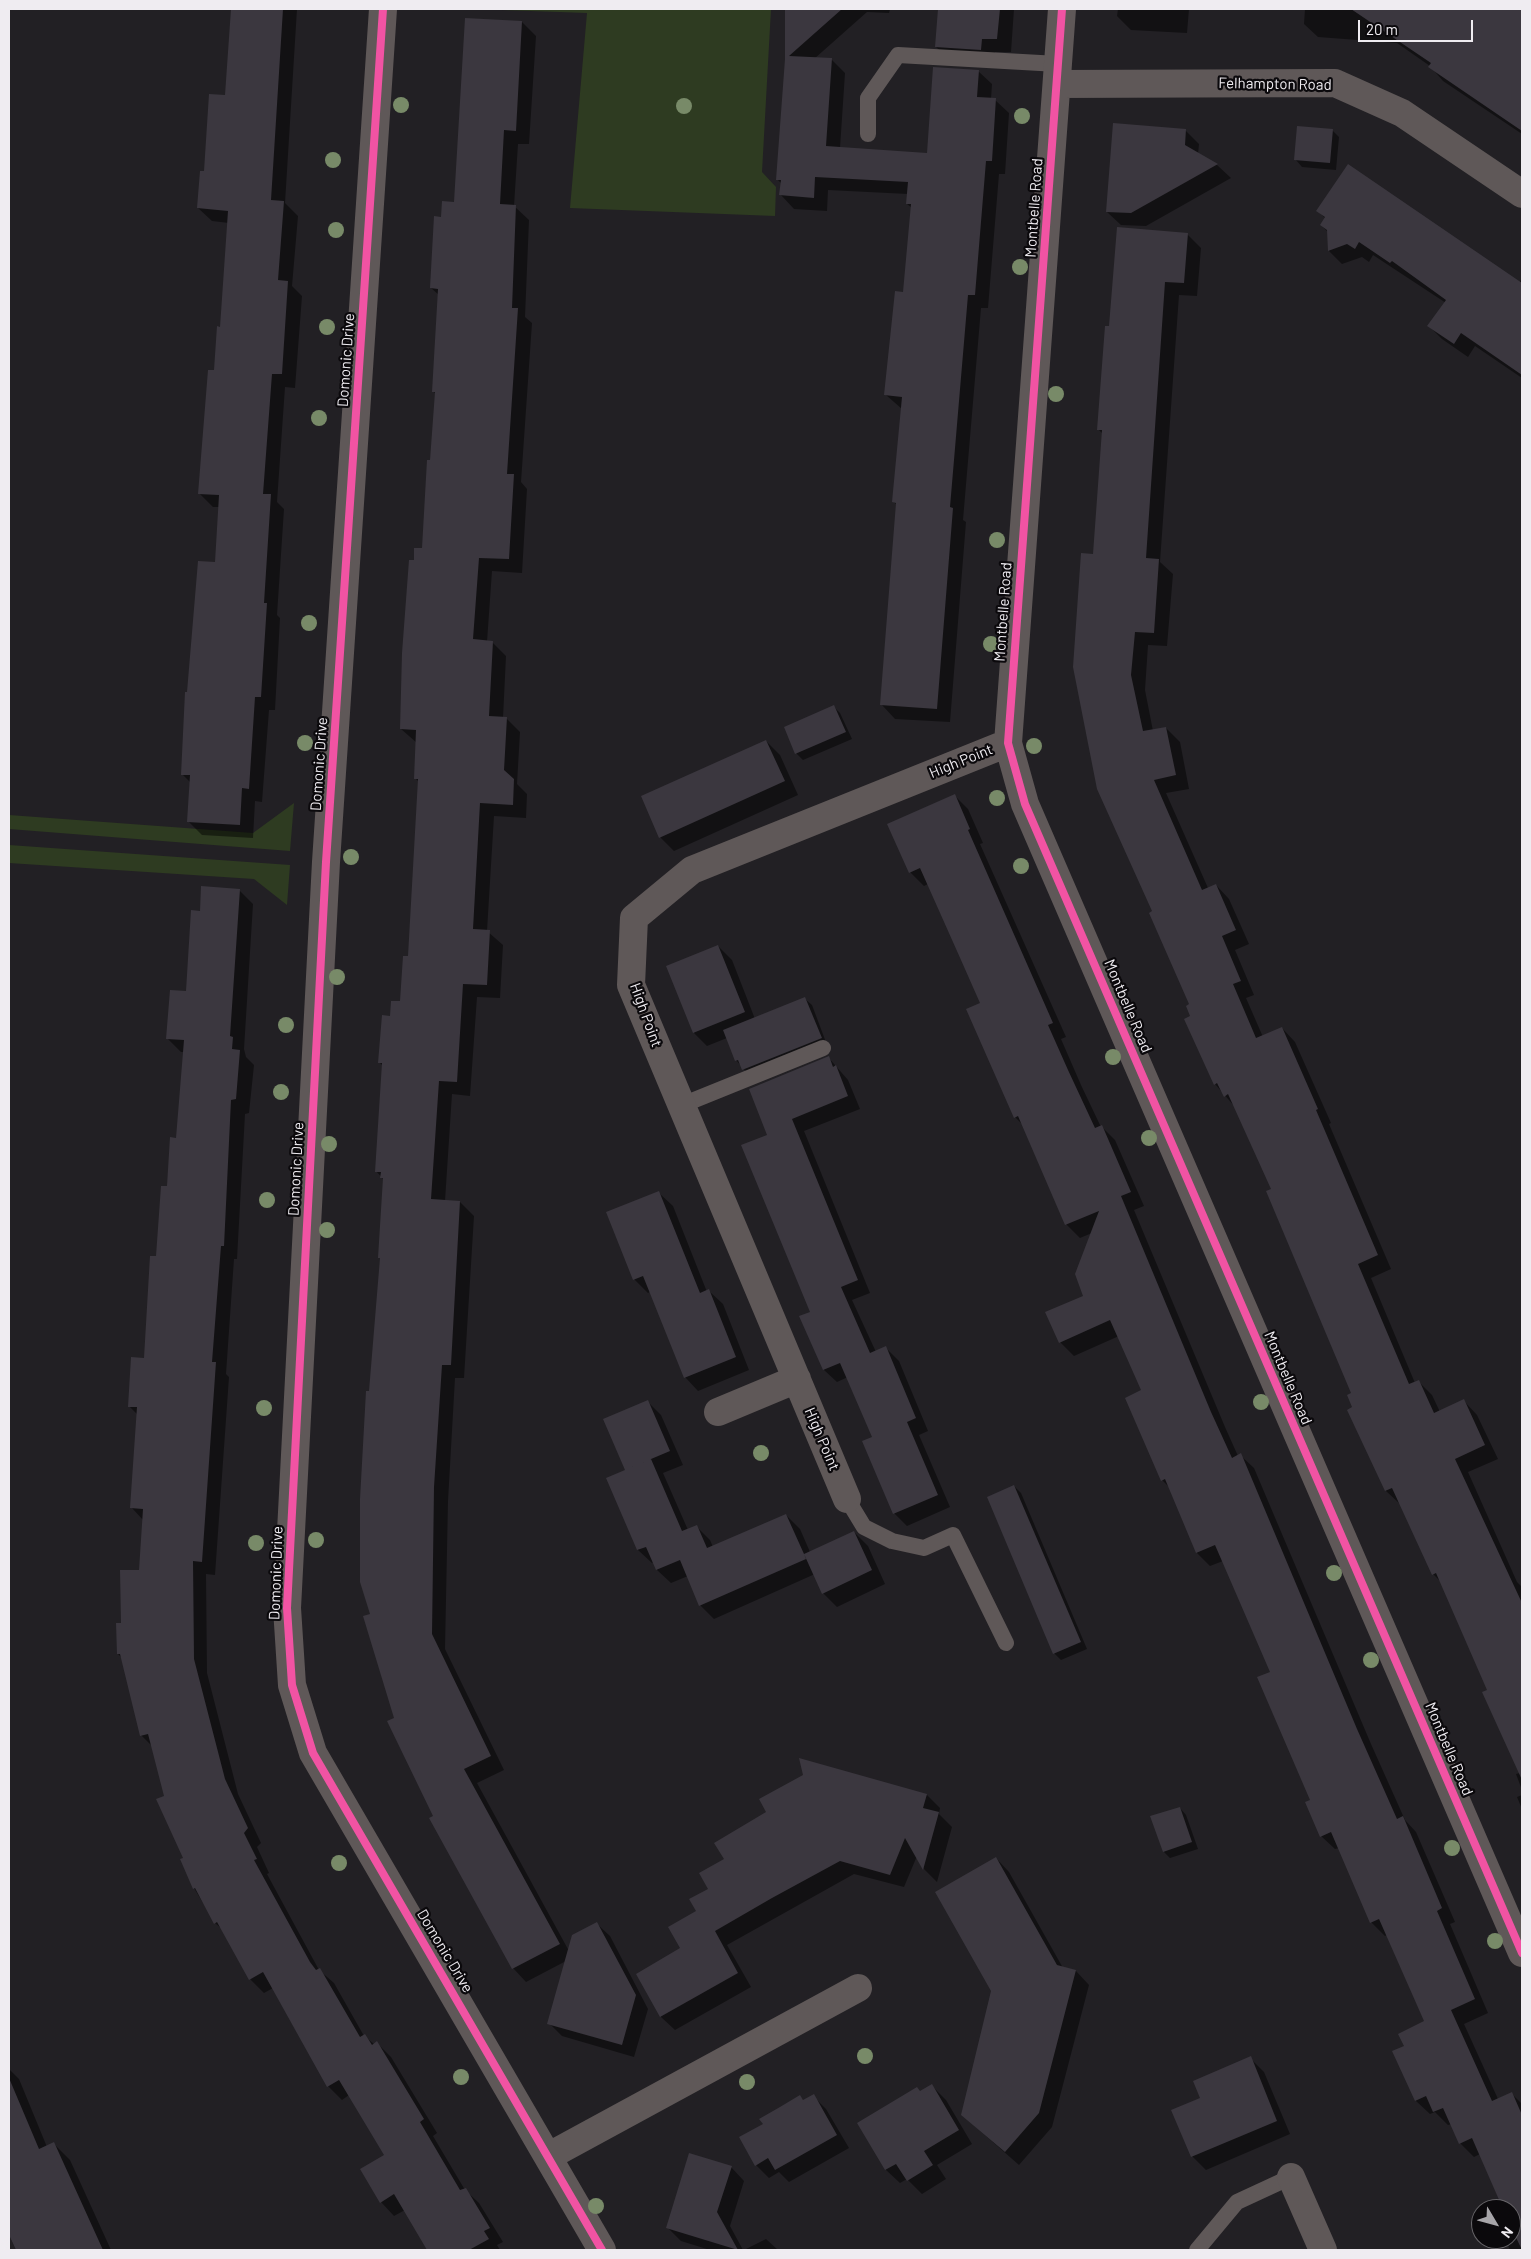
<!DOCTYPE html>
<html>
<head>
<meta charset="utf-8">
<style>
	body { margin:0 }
	#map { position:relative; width:1531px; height:2259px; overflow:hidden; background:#222024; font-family:Barlow,sans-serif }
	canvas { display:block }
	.frame { position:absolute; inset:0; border:10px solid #efecf1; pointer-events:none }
	.north { position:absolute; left:1471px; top:2199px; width:50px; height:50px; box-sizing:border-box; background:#0b090c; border:1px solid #666468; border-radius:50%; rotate:127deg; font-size:14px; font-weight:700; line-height:20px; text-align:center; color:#efecf1 }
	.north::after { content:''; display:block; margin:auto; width:18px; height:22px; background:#a7a5a9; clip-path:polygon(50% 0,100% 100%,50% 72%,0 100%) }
	.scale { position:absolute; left:1358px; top:20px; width:115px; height:22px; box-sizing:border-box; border:2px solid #efecf1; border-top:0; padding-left:6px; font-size:15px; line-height:18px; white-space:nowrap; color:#efecf1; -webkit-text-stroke:4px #0b090c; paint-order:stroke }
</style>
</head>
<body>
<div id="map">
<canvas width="1531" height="2259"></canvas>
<div class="frame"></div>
<div class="north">N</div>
<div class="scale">20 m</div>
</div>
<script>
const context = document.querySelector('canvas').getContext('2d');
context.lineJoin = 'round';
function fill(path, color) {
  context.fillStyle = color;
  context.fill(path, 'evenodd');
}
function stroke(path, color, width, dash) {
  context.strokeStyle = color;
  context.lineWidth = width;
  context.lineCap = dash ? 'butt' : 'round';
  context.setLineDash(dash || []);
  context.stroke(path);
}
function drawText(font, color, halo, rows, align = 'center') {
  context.font = font + ' Barlow,sans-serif';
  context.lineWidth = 4.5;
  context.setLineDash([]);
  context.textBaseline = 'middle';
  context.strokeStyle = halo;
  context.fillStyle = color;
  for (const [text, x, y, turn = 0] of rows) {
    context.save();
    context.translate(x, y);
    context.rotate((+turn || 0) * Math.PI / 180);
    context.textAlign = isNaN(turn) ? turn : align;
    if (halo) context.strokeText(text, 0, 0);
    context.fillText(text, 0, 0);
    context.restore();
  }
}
const green = new Path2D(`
	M 474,9 L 771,9 L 762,172 L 776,187 L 775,216 L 570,208 L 587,13 Z
	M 294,803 L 290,851 L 9,829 L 9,815 L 253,833 Z
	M 9,845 L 290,865 L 287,905 L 254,879 L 9,863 Z`);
const shadow = new Path2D(`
	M 232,9 L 297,9 L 285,203 L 298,216 L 292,286 L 302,296 L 295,388 L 285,387 L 277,502 L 284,509 L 277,615 L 280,618 L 275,710 L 269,710 L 262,802 L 255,801 L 253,838 L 202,835 L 188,821 L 190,782 L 182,774 L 199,562 L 216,563 L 219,507 L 213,507 L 199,493 L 222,328 L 229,223 L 212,221 L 198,208 L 226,96 Z
	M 787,9 L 890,9 L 889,13 L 867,12 L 814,59 L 832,60 L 845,73 L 840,148 L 928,155 L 978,71 L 992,84 L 991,99 L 995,100 L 1009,113 L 1005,174 L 999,174 L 988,308 L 981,308 L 963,520 L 966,522 L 950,722 L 895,719 L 882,705 L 897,505 L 894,502 L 902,409 L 886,395 L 904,293 L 912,208 L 907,204 L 908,194 L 828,190 L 827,211 L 794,209 L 781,195 L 782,184 L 777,179 L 786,59 Z
	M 939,9 L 1014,9 L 1011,52 L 995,52 L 994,63 L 950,60 L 936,47 Z
	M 1118,9 L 1189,9 L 1187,33 L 1131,30 L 1117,16 Z
	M 1305,9 L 1522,9 L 1522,17 L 1513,31 L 1522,37 L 1522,134 L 1443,81 L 1430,66 L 1397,43 L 1318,37 L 1304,24 Z
	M 522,22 L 536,36 L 529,144 L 518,144 L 514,206 L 529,220 L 525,317 L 532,323 L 521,482 L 527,489 L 522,573 L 492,571 L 487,642 L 492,642 L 506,656 L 503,718 L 506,718 L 520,732 L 517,784 L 527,794 L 526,818 L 494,816 L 487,931 L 503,945 L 500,998 L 477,997 L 470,1096 L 452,1094 L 445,1201 L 460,1202 L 474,1216 L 464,1378 L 455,1378 L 448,1501 L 445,1649 L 504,1770 L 477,1783 L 569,1951 L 597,1924 L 610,1936 L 648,2009 L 634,2057 L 562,2036 L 549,2023 L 566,1961 L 526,1982 L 513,1968 L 435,1816 L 395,1718 L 372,1615 L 371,1392 L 381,1259 L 379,1257 L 384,1180 L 376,1171 L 383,1066 L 379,1062 L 391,1017 L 401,1003 L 410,958 L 419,782 L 415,778 L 417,743 L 401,729 L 415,561 L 423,550 L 436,394 L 433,391 L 439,295 L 431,288 L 443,218 L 456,203 Z
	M 1185,130 L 1199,144 L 1198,154 L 1217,165 L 1231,178 L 1146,226 L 1121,225 L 1107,212 Z
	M 1332,130 L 1339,137 L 1336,170 L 1302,167 L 1296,160 Z
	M 1317,210 L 1519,283 L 1522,278 L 1522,378 L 1475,346 L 1468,357 L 1442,339 L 1429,326 L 1446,303 L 1373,255 L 1369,262 L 1362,257 L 1342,264 L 1329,251 L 1328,232 L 1321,225 L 1326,219 Z
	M 1187,234 L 1201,248 L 1197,296 L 1179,295 L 1160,562 L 1173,574 L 1167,646 L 1148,645 L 1145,690 L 1153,731 L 1166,728 L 1180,742 L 1189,789 L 1166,793 L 1208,888 L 1216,885 L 1229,899 L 1249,944 L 1235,950 L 1254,995 L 1246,998 L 1263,1037 L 1282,1028 L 1295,1042 L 1331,1123 L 1329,1124 L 1391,1269 L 1371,1278 L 1415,1383 L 1418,1381 L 1432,1395 L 1440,1412 L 1464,1401 L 1477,1415 L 1498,1459 L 1468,1472 L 1517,1582 L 1522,1587 L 1522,1790 L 1516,1774 L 1520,1773 L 1489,1691 L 1441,1582 L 1433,1574 L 1400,1504 L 1386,1491 L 1349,1410 L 1354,1407 L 1353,1394 L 1273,1190 L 1235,1107 L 1215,1084 L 1192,1016 L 1191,1005 L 1153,912 L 1094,556 L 1103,434 L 1098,429 L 1110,328 Z
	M 834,707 L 840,713 L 852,739 L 803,760 L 796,753 Z
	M 766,741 L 780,755 L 798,795 L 674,851 L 660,837 L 642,797 Z
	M 954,795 L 968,809 L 983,843 L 980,844 L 1066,1037 L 1061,1039 L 1081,1085 L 1100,1125 L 1115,1140 L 1144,1206 L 1134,1210 L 1225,1427 L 1238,1456 L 1240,1455 L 1254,1468 L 1371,1744 L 1405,1820 L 1416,1832 L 1455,1922 L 1450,1924 L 1488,2013 L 1464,2024 L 1498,2099 L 1512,2094 L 1522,2104 L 1522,2250 L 1510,2250 L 1505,2239 L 1511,2239 L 1511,2209 L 1503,2209 L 1480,2154 L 1474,2157 L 1460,2143 L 1452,2124 L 1448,2125 L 1435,2112 L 1430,2114 L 1416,2101 L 1394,2052 L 1405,2046 L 1425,2022 L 1387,1935 L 1385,1936 L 1371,1922 L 1339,1848 L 1335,1849 L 1321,1836 L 1272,1672 L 1223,1561 L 1210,1566 L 1197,1553 L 1170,1488 L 1162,1480 L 1143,1391 L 1119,1336 L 1074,1356 L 1060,1342 L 1085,1297 L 1092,1233 L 1080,1238 L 1066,1224 L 1024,1126 L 1015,1117 L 982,1003 L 928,884 L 924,886 L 910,872 L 889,824 Z
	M 239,890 L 253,904 L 244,1049 L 246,1057 L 254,1065 L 249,1113 L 245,1114 L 237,1259 L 234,1259 L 226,1374 L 229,1377 L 215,1575 L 206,1574 L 207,1673 L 238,1794 L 261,1843 L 257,1847 L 269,1873 L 267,1874 L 319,1970 L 334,1983 L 364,2036 L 374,2044 L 377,2043 L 391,2057 L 437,2133 L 433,2136 L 465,2190 L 479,2203 L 503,2242 L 497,2245 L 500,2250 L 429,2250 L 405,2210 L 394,2216 L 381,2202 L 386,2156 L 349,2095 L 342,2100 L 328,2086 L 273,1988 L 264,1993 L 250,1979 L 222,1929 L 215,1923 L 194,1888 L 181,1860 L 185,1858 L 152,1746 L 141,1735 L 122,1658 L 118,1654 L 122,1624 L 140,1572 L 143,1520 L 132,1508 L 138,1415 L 129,1406 L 145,1360 L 157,1257 L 177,1139 L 184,1052 L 181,1052 L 167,1038 L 187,992 L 201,912 Z
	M 718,946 L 732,960 L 755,1019 L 805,999 L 812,1005 L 827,1045 L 750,1076 L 736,1060 L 727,1038 L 707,1046 L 694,1033 Z
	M 828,1057 L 848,1080 L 860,1109 L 804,1131 L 870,1293 L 852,1300 L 876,1352 L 886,1348 L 899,1361 L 928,1431 L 919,1435 L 950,1507 L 907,1526 L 894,1513 L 873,1438 L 848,1377 L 837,1382 L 824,1370 L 769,1135 Z
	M 659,1193 L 673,1206 L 707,1292 L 709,1291 L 723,1304 L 749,1370 L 698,1391 L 685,1377 L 650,1292 L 648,1293 L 634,1279 Z
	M 647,1401 L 661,1415 L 683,1465 L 663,1473 L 688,1530 L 696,1526 L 710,1540 L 713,1547 L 786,1515 L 800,1529 L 810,1552 L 854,1532 L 868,1546 L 885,1584 L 837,1607 L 823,1593 L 815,1574 L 714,1619 L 700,1605 L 688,1576 L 671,1583 L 657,1570 L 654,1562 L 652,1563 L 638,1550 L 627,1471 Z
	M 1014,1486 L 1021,1493 L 1087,1649 L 1061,1660 L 1054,1653 Z
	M 927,1795 L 940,1808 L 939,1814 L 952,1827 L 937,1882 L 924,1869 L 917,1856 L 904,1887 L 854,1874 L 727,1945 L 751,1987 L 675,2030 L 661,2017 L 638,1975 Z
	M 1522,1795 L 1522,1809 L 1517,1797 Z
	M 1180,1808 L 1186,1815 L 1198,1849 L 1170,1858 L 1164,1852 Z
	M 996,1858 L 1009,1872 L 1063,1968 L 1076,1971 L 1089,1985 L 1052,2127 L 1019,2165 L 962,2115 L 992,1991 Z
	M 1250,2058 L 1264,2072 L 1290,2134 L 1206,2170 L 1192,2156 L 1202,2099 Z
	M 9,2069 L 19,2079 L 47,2147 L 54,2144 L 70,2160 L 111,2250 L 16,2250 L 9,2235 Z
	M 932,2086 L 946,2100 L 972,2144 L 937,2165 L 946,2179 L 922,2194 L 907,2179 L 900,2183 L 886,2170 L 859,2123 Z
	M 813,2096 L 826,2109 L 849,2148 L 789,2182 L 779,2172 L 769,2178 L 756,2165 L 764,2124 L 800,2097 L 804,2101 Z
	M 731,2167 L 744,2181 L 730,2226 L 743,2250 L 710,2250 L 681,2241 L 668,2228 Z
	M 766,2239 L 778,2250 L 744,2250 Z`);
const building = new Path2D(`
	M 231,9 L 283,9 L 271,200 L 284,201 L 278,280 L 288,281 L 282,374 L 272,374 L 263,494 L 271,494 L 264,603 L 267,603 L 261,697 L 255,697 L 249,789 L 242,788 L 240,825 L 187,822 L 190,775 L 181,775 L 185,692 L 187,692 L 198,561 L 215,562 L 219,495 L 198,494 L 208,370 L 214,370 L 217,326 L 220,327 L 228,211 L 197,208 L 200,171 L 204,171 L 209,94 L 225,95 Z
	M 785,9 L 842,9 L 789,56 L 832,58 L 826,146 L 927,153 L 933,67 L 979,70 L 977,97 L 996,98 L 992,161 L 986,161 L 975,295 L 968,295 L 950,507 L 953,508 L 937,709 L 880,705 L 896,503 L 892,502 L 902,397 L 884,395 L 895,291 L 903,292 L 911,204 L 906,204 L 908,182 L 815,177 L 814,198 L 779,195 L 781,180 L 776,180 L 785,59 Z
	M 938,9 L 1000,9 L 997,39 L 982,39 L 981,50 L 935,47 Z
	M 1351,9 L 1522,9 L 1522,131 L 1428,67 L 1431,63 Z
	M 465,18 L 522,21 L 516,131 L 504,130 L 500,204 L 516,205 L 512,308 L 518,308 L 507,474 L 514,474 L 509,559 L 479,558 L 473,639 L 493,641 L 489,716 L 507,717 L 504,770 L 514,779 L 513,805 L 480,803 L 473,929 L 490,930 L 487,985 L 463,984 L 457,1082 L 439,1081 L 431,1199 L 460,1201 L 451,1365 L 442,1365 L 434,1487 L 432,1634 L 491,1756 L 464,1769 L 560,1944 L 512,1969 L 429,1818 L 433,1816 L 387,1721 L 394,1718 L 363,1616 L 370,1614 L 360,1582 L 360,1499 L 366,1391 L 369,1391 L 380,1258 L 378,1258 L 383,1178 L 380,1178 L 381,1172 L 375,1172 L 382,1063 L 378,1063 L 382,1015 L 390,1016 L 391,1001 L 400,1001 L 403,956 L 408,956 L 418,779 L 414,779 L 416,730 L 400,729 L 402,653 L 409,560 L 414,560 L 414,548 L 422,548 L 427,460 L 430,460 L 435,392 L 432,392 L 438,289 L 430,288 L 434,216 L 441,217 L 442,201 L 454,202 Z
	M 1113,123 L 1186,129 L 1185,145 L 1218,164 L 1131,213 L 1106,212 Z
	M 1297,126 L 1333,129 L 1330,163 L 1294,160 Z
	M 1348,164 L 1522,283 L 1522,375 L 1461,333 L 1454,344 L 1427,326 L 1446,300 L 1392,261 L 1390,263 L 1359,242 L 1355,249 L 1347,244 L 1328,251 L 1327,230 L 1320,225 L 1325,217 L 1316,211 Z
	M 1117,227 L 1188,233 L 1184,283 L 1165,282 L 1146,558 L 1159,559 L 1154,633 L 1135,632 L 1131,675 L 1143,731 L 1166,727 L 1176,775 L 1154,780 L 1202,890 L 1216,884 L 1236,930 L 1222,936 L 1241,981 L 1233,984 L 1256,1038 L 1282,1027 L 1318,1109 L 1316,1110 L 1378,1255 L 1358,1264 L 1409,1384 L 1419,1380 L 1434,1413 L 1464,1399 L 1485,1445 L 1455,1459 L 1522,1603 L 1522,1780 L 1482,1692 L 1487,1690 L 1436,1573 L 1432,1575 L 1392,1488 L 1385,1491 L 1347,1410 L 1352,1407 L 1347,1395 L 1351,1393 L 1266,1191 L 1271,1189 L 1228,1094 L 1224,1097 L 1217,1083 L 1214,1085 L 1184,1019 L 1190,1016 L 1186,1006 L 1189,1004 L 1149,913 L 1152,911 L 1097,789 L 1073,667 L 1081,553 L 1093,554 L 1102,430 L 1097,430 L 1105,326 L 1109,326 Z
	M 834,705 L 846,732 L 795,754 L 784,727 Z
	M 766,740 L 785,781 L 659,838 L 641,796 Z
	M 955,794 L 970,829 L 968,830 L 1053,1023 L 1048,1025 L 1068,1070 L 1095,1128 L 1102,1125 L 1131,1192 L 1121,1196 L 1211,1412 L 1232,1458 L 1241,1453 L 1357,1729 L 1397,1819 L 1403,1816 L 1442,1908 L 1437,1911 L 1475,1999 L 1451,2010 L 1492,2101 L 1512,2092 L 1522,2115 L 1522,2250 L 1511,2227 L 1511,2209 L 1503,2209 L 1472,2138 L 1459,2144 L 1443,2108 L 1433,2112 L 1426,2096 L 1415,2101 L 1392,2051 L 1404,2046 L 1398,2034 L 1424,2021 L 1379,1919 L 1370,1923 L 1331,1832 L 1320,1837 L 1305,1802 L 1310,1800 L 1257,1677 L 1270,1672 L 1215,1545 L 1196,1553 L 1165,1479 L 1161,1481 L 1125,1398 L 1141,1390 L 1110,1320 L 1059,1343 L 1045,1312 L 1083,1296 L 1075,1274 L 1099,1211 L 1065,1225 L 1018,1116 L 1014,1118 L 966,1009 L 980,1003 L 961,960 L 920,868 L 909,873 L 887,824 Z
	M 201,886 L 240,889 L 230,1036 L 233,1037 L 232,1049 L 240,1050 L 236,1099 L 231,1100 L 224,1246 L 221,1246 L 212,1362 L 216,1362 L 202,1562 L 193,1561 L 194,1659 L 225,1779 L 248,1828 L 244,1833 L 257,1859 L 254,1860 L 310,1962 L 316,1970 L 320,1968 L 360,2037 L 365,2034 L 372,2045 L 377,2041 L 424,2119 L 420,2122 L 460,2190 L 466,2188 L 490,2228 L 484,2231 L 489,2239 L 469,2250 L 427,2250 L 394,2194 L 380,2203 L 360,2169 L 384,2155 L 339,2080 L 327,2087 L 263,1972 L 249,1980 L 217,1922 L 214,1924 L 195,1888 L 193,1889 L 180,1859 L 183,1858 L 156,1799 L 164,1796 L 148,1734 L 140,1736 L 120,1654 L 117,1654 L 116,1623 L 121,1623 L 120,1570 L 139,1570 L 143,1509 L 130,1508 L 137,1407 L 128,1407 L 131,1357 L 144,1358 L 150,1256 L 156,1256 L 161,1186 L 167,1186 L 170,1137 L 176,1138 L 184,1040 L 166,1039 L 170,990 L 186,991 L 191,910 L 200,911 Z
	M 718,945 L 745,1012 L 693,1033 L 666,966 Z
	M 805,997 L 822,1038 L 742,1070 L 738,1060 L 735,1061 L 723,1030 Z
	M 829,1056 L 833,1067 L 836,1065 L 848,1096 L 792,1119 L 858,1280 L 841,1287 L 870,1353 L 886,1346 L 916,1418 L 907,1422 L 938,1495 L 893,1514 L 862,1441 L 872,1437 L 840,1363 L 823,1370 L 799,1316 L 810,1312 L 741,1145 L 767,1135 L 749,1089 Z
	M 659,1191 L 700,1293 L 709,1289 L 736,1357 L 684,1378 L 643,1276 L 633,1280 L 606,1212 Z
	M 648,1400 L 670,1451 L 625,1470 L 603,1419 Z
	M 651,1459 L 682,1531 L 697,1525 L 707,1548 L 786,1514 L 804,1554 L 854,1531 L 872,1570 L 822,1594 L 804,1554 L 806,1559 L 699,1606 L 680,1560 L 656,1570 L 646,1547 L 637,1550 L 606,1478 Z
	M 1014,1485 L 1081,1642 L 1053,1654 L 987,1497 Z
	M 799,1758 L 927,1794 L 923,1808 L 939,1812 L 923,1870 L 905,1838 L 890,1875 L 840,1861 L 772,1898 L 715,1931 L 738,1973 L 660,2017 L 636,1974 L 680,1948 L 668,1927 L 696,1911 L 689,1899 L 708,1889 L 699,1873 L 724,1859 L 714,1843 L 766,1812 L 759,1799 L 803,1775 Z
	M 1180,1807 L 1192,1842 L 1163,1852 L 1150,1816 Z
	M 996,1857 L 1057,1965 L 1076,1970 L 1039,2113 L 1005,2152 L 961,2115 L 991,1991 L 935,1892 Z
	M 597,1922 L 636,1995 L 622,2045 L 547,2024 L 572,1935 Z
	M 1251,2056 L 1277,2121 L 1191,2157 L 1171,2110 L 1200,2098 L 1193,2081 Z
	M 9,2078 L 39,2149 L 54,2142 L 103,2250 L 16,2250 L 9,2235 Z
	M 932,2084 L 959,2130 L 924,2151 L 933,2165 L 907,2181 L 896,2164 L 885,2170 L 857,2123 L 917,2087 L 920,2091 Z
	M 814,2094 L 837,2135 L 775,2170 L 768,2158 L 755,2166 L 739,2137 L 763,2124 L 759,2119 L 780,2107 L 800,2095 L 803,2100 Z
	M 689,2153 L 732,2166 L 717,2212 L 738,2250 L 666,2228 Z`);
const lane = new Path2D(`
	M 868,134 L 868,98 L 898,55 L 1058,64
	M 682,1105 L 823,1048
	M 847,1499 L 864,1527 L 892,1541 L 924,1548 L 953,1535 L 1006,1643
	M 1197,2250 L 1237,2202 L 1291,2177`);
const street = new Path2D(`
	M 383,9 L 326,862 L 287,1608 L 292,1685 L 313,1753 L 602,2250
	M 1062,9 L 1008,743 L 1025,804 L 1522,1953
	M 1057,84 L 1335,83 L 1402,113 L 1522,194
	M 718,1412 L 797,1379
	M 847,1499 L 631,985 L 634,918 L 692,870 L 1008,743
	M 549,2156 L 858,1988
	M 1291,2177 L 1323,2250`);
const cycleway = new Path2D(`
	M 383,9 L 326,862 L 287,1608 L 292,1685 L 313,1753 L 602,2250
	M 1062,9 L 1008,743 L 1025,804 L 1522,1953`);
const trees = [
	[401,105],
	[684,106],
	[1022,116],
	[333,160],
	[336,230],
	[1020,267],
	[327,327],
	[1056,394],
	[319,418],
	[997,540],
	[309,623],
	[991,644],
	[305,743],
	[1034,746],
	[997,798],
	[351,857],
	[1021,866],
	[337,977],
	[286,1025],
	[1113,1057],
	[281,1092],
	[1149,1138],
	[329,1144],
	[267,1200],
	[327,1230],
	[1261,1402],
	[264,1408],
	[761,1453],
	[316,1540],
	[256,1543],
	[1334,1573],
	[1371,1660],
	[1452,1848],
	[339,1863],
	[1495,1941],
	[865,2056],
	[461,2077],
	[747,2082],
	[596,2206]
];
const streetNames = [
	["Felhampton Road",1275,84,1],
	["Montbelle Road",1034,208,-86],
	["Domonic Drive",346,360,-86],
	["Montbelle Road",1003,612,-86],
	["High Point",961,761,-22],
	["Domonic Drive",319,764,-86],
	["Montbelle Road",1128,1006,67],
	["High Point",646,1015,70],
	["Domonic Drive",296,1169,-87],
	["Montbelle Road",1288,1378,67],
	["High Point",822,1439,67],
	["Domonic Drive",276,1573,-88],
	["Montbelle Road",1449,1749,67],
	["Domonic Drive",445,1951,59]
];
fill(green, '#2e3b21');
fill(shadow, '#0007');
fill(building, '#3b373f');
stroke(lane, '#5f5858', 16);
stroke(street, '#5f5858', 28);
stroke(cycleway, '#f153a3', 8);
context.fillStyle = '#788a68';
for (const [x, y] of trees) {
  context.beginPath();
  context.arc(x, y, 8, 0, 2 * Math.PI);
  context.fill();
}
drawText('15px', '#efecf1', '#0b090c', streetNames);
</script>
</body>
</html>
